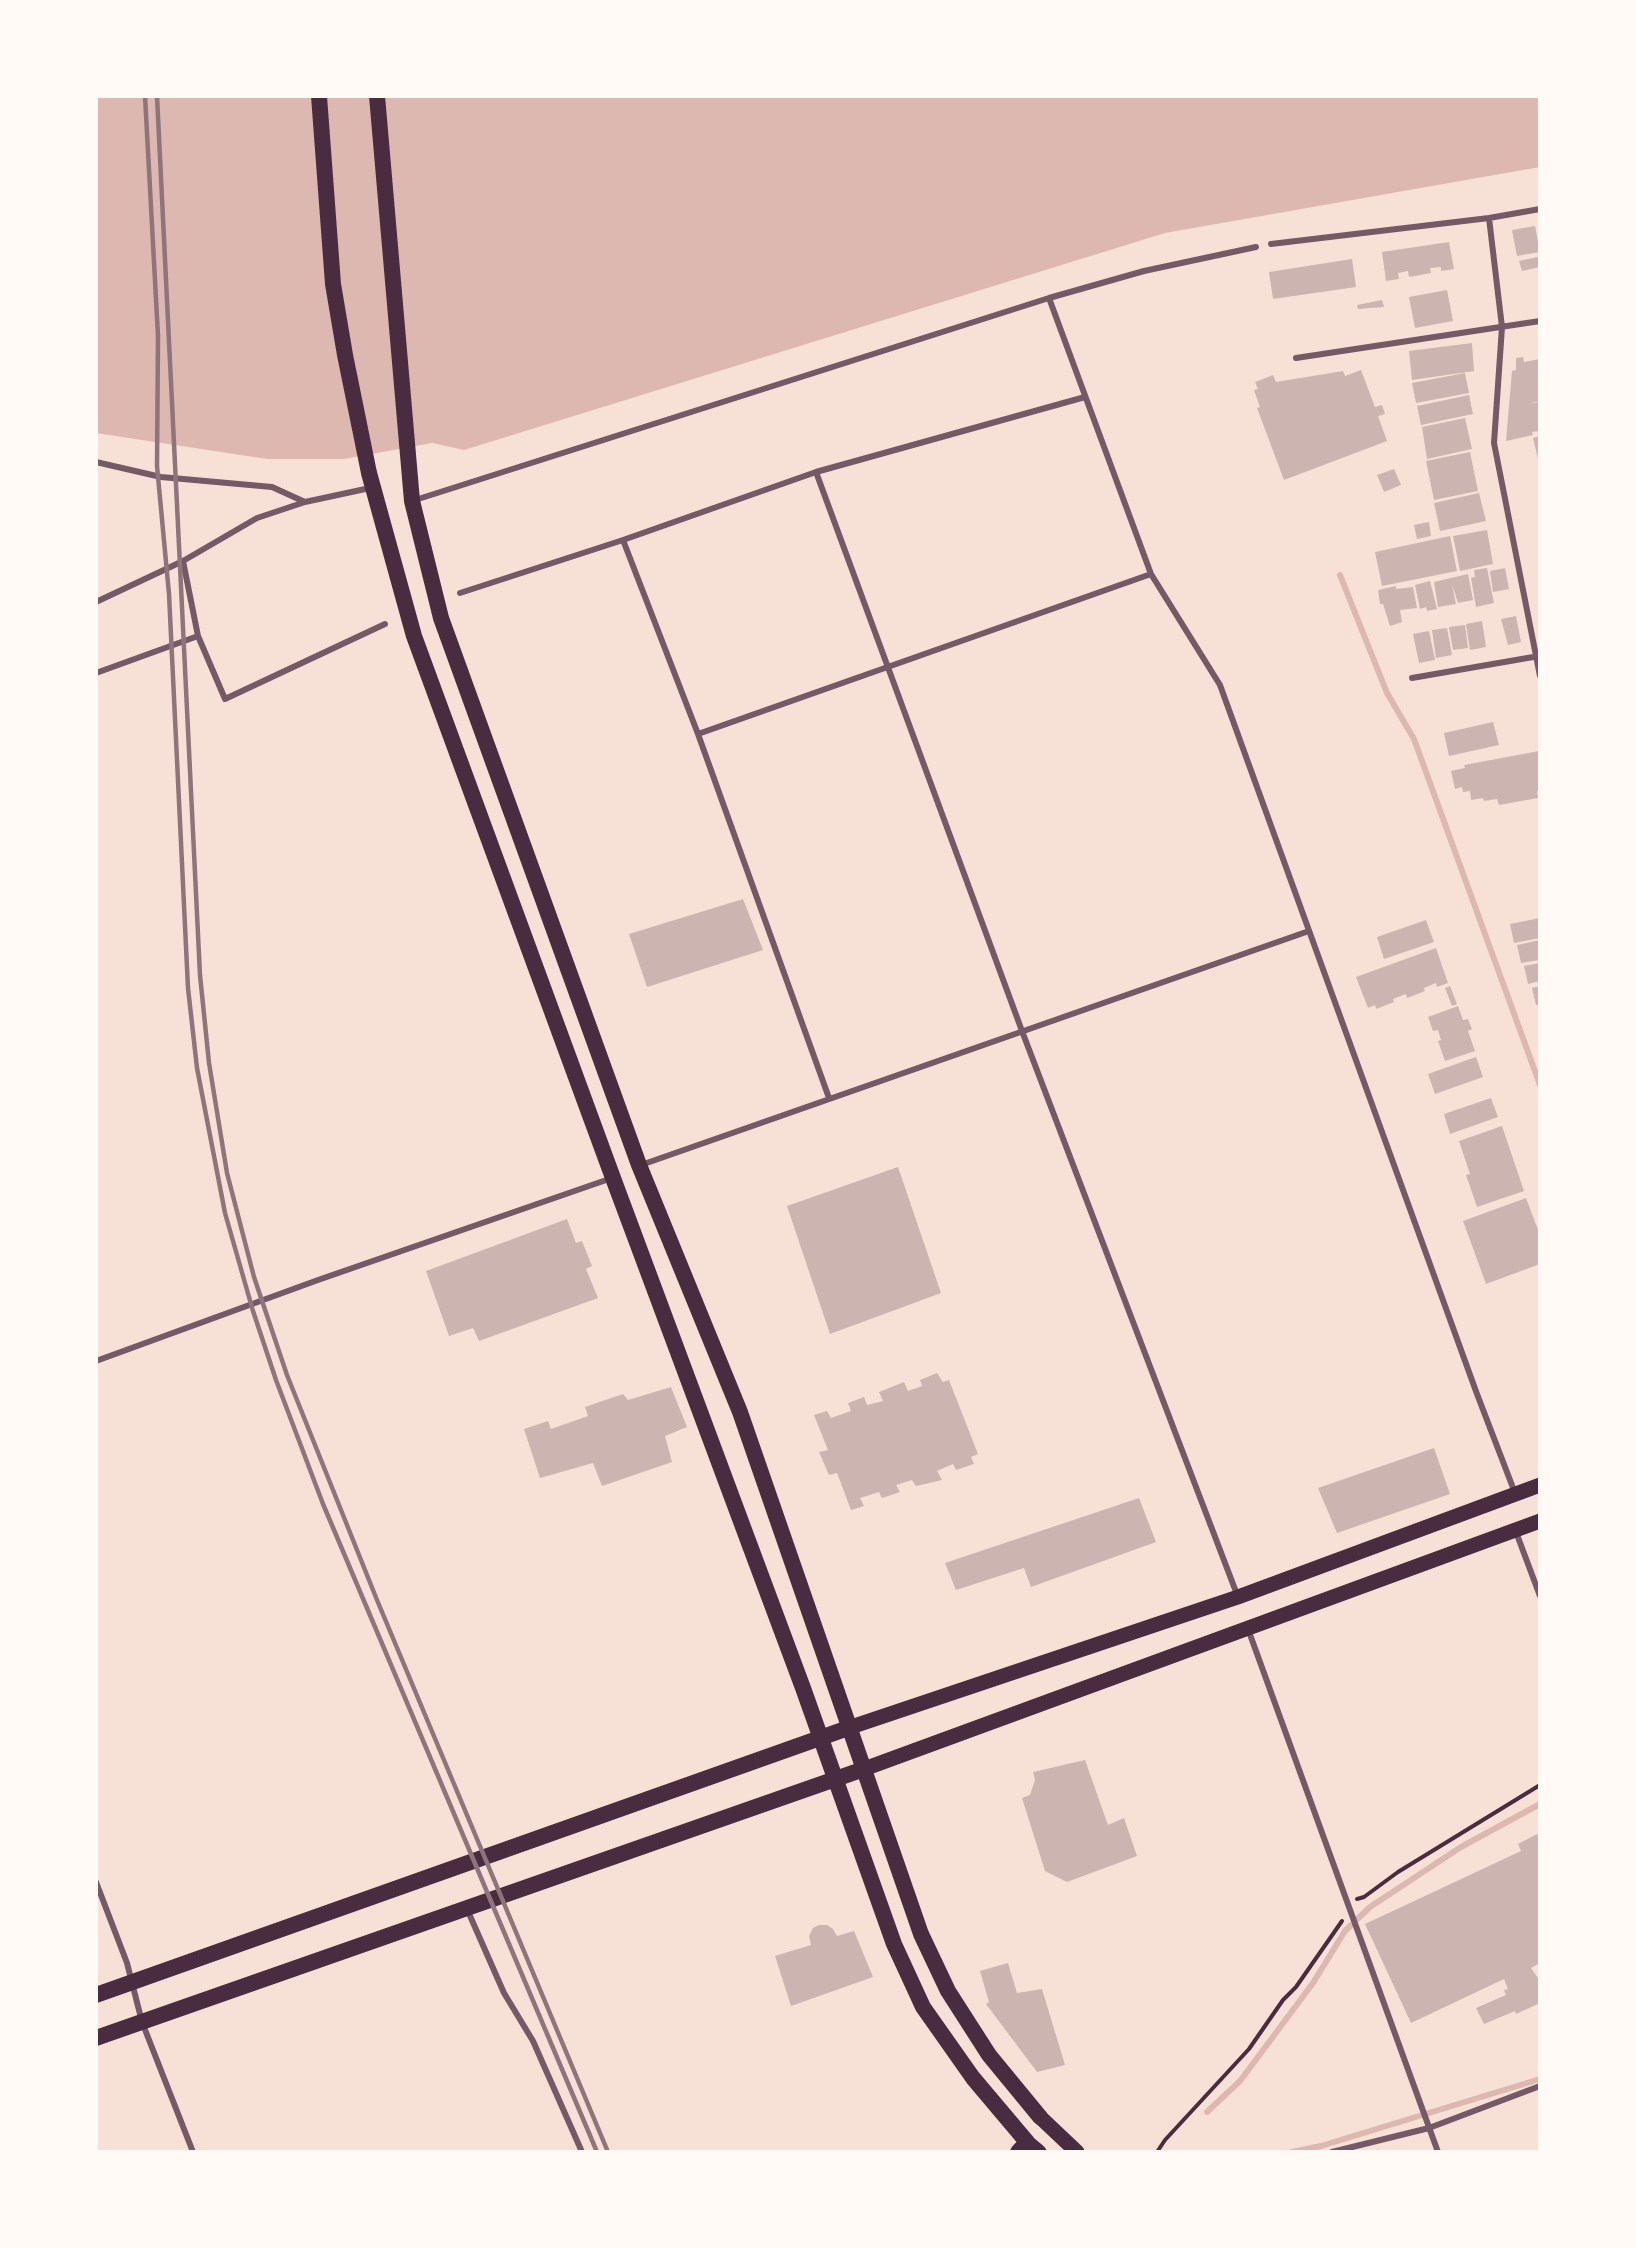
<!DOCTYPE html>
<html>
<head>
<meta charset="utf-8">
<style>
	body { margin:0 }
	#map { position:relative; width:1636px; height:2248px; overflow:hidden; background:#f7e1d7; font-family:"Noto Serif",serif }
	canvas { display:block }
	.frame { position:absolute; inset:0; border:98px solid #fffaf5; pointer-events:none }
</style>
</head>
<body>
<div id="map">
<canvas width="1636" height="2248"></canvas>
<div class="frame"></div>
</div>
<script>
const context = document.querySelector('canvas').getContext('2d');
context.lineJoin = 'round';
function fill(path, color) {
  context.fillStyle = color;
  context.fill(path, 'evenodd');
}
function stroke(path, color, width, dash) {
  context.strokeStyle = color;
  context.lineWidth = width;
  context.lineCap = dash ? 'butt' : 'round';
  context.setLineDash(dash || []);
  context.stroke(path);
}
const water = new Path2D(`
	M 96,96 L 1540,96 L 1540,167 L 1165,233 L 464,450 L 432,443 L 344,459 L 267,459 L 96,433 Z`);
const stream = new Path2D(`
	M 1340,575 L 1387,693 L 1414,739 L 1540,1085
	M 1207,2112 L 1240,2081 L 1313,1983 L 1345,1931 L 1370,1907 L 1461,1847 L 1540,1804
	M 1292,2152 L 1321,2146 L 1540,2079`);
const building = new Path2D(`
	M 1535,226 L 1540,252 L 1517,256 L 1512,230 Z
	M 1449,242 L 1454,269 L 1441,271 L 1441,267 L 1430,268 L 1431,273 L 1409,277 L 1408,271 L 1398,273 L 1399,279 L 1386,281 L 1382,252 Z
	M 1538,257 L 1540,267 L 1522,271 L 1519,261 Z
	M 1352,259 L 1356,287 L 1273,299 L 1269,272 Z
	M 1447,290 L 1453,321 L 1415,328 L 1409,297 Z
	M 1382,300 L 1384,307 L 1358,309 L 1357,305 Z
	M 1472,343 L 1474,371 L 1412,380 L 1409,351 Z
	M 1523,357 L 1524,362 L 1540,359 L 1540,401 L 1527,404 L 1540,402 L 1540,431 L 1532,432 L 1533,435 L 1506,441 L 1512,371 L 1516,370 L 1516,358 Z
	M 1361,370 L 1375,407 L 1382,405 L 1385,414 L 1378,416 L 1387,441 L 1284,480 L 1257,408 L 1260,407 L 1254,390 L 1258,389 L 1255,382 L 1273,375 L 1276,382 L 1343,371 L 1345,376 Z
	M 1465,373 L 1469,393 L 1416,403 L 1412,383 Z
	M 1469,395 L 1473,414 L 1421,425 L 1417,406 Z
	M 1465,418 L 1472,449 L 1427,459 L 1422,427 Z
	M 1540,436 L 1540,462 L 1539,463 L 1533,438 Z
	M 1470,452 L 1478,491 L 1434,500 L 1426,461 Z
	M 1394,469 L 1401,485 L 1384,492 L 1377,475 Z
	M 1479,493 L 1486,521 L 1440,531 L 1434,503 Z
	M 1429,522 L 1431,536 L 1417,539 L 1414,525 Z
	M 1487,530 L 1493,564 L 1460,571 L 1453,536 Z
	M 1450,536 L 1457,571 L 1382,586 L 1375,552 Z
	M 1487,568 L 1494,603 L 1476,607 L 1471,578 L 1475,577 L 1474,570 Z
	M 1505,568 L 1509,589 L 1493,592 L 1490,571 Z
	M 1468,574 L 1473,600 L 1458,603 L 1452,584 L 1456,604 L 1438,607 L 1434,582 Z
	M 1430,581 L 1437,609 L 1427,611 L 1426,607 L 1420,609 L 1415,585 Z
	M 1396,586 L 1396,589 L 1413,587 L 1417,608 L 1400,610 L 1402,622 L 1390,626 L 1383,604 L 1380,604 L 1378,590 Z
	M 1516,616 L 1521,642 L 1508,645 L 1501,619 Z
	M 1482,621 L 1486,647 L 1470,650 L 1466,624 Z
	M 1465,625 L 1468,648 L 1453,650 L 1449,627 Z
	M 1447,628 L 1452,655 L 1436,658 L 1432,630 Z
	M 1429,631 L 1435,660 L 1419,663 L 1413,634 Z
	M 1493,722 L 1499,745 L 1449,756 L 1444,733 Z
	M 1539,751 L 1540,790 L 1537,791 L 1538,798 L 1499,805 L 1497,799 L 1484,801 L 1483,798 L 1471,800 L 1470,791 L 1463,792 L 1462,787 L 1455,789 L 1451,771 L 1465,768 L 1464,765 Z
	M 743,899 L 763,950 L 647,987 L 629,934 Z
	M 1540,918 L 1540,938 L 1514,943 L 1510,924 Z
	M 1426,920 L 1434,942 L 1384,959 L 1377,937 Z
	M 1540,940 L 1540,960 L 1521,963 L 1517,945 Z
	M 1436,948 L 1448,983 L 1437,987 L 1436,983 L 1424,988 L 1425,991 L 1407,998 L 1406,994 L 1393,999 L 1394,1002 L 1376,1009 L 1375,1005 L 1368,1008 L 1356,977 Z
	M 1540,963 L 1540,981 L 1528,984 L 1524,966 Z
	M 1450,986 L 1457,1004 L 1452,1006 L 1445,988 Z
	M 1540,986 L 1540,1005 L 1536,1005 L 1532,988 Z
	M 1458,1006 L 1463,1020 L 1468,1019 L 1472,1029 L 1468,1031 L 1475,1051 L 1445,1061 L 1438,1041 L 1441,1040 L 1438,1030 L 1433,1031 L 1428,1017 Z
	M 1476,1057 L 1483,1077 L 1435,1094 L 1428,1074 Z
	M 1491,1098 L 1498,1117 L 1450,1134 L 1444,1114 Z
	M 1502,1126 L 1524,1191 L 1477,1207 L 1466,1175 L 1470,1174 L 1459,1141 Z
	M 898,1167 L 941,1293 L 830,1334 L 787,1206 Z
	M 1526,1198 L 1540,1235 L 1540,1264 L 1486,1284 L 1463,1221 Z
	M 567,1219 L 576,1243 L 582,1241 L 592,1266 L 586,1269 L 598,1298 L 479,1341 L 473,1328 L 449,1336 L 426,1271 Z
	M 937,1373 L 943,1382 L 949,1380 L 978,1454 L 971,1457 L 974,1464 L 956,1470 L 953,1464 L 937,1471 L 942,1480 L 916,1486 L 912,1480 L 896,1485 L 900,1492 L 882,1498 L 879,1492 L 860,1498 L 864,1506 L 851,1510 L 837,1473 L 829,1475 L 819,1452 L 828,1450 L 814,1415 L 827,1411 L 831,1418 L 851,1411 L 848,1403 L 864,1397 L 867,1405 L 883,1401 L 879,1392 L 904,1382 L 908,1391 L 922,1386 L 920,1380 Z
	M 671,1387 L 687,1427 L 665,1436 L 672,1462 L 602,1486 L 593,1463 L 540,1478 L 524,1429 L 548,1421 L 551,1429 L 588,1416 L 585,1407 L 623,1394 L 628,1400 Z
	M 1434,1448 L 1450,1494 L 1337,1533 L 1318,1488 Z
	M 1139,1498 L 1156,1542 L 1031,1587 L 1024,1568 L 956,1590 L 945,1563 Z
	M 1085,1760 L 1108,1825 L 1124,1818 L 1137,1856 L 1067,1882 L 1045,1871 L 1022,1798 L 1030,1795 L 1035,1780 L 1033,1772 Z
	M 1537,1834 L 1540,1838 L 1540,1963 L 1531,1968 L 1540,1981 L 1540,2003 L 1516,2014 L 1515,2011 L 1484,2024 L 1476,2008 L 1506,1995 L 1504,1990 L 1508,1989 L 1504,1979 L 1411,2023 L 1365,1924 L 1521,1851 L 1518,1844 Z
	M 819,1925 L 827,1925 L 833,1929 L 837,1936 L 854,1931 L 873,1977 L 791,2006 L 775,1956 L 811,1945 L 809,1936 L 813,1928 Z
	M 1008,1963 L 1017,1993 L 1042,1989 L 1065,2065 L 1037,2072 L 986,2004 L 989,2002 L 980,1971 Z`);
const path = new Path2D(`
	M 1357,1899 L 1364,1897 L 1398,1872 L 1540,1785
	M 1157,2152 L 1165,2140 L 1249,2049 L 1283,2000 L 1296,1987 L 1342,1921`);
const minor = new Path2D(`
	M 1489,218 L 1502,327 L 1494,443 L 1540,676
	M 1271,244 L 1489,218 L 1540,209
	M 1049,298 L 1151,574 L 1220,685 L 1477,1394 L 1515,1493
	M 1296,358 L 1540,321
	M 96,462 L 161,477 L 272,487 L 305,502
	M 816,472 L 1022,1031 L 1238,1597
	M 412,501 L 1049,298 L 1144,271 L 1256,247
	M 623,540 L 698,734 L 829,1098
	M 183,561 L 257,518 L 305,502 L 370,488
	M 460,593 L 623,540 L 816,472 L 1085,397
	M 96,602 L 183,561 L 198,636 L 225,699 L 385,624
	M 96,673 L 198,636
	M 1412,678 L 1539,656
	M 698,734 L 1151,574
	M 641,1165 L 1309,931
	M 96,1361 L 318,1280 L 612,1178
	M 1516,1532 L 1540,1596
	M 1248,1629 L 1438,2152
	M 96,1882 L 127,1963 L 142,2022 L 193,2152
	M 467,1909 L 504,1993 L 533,2041 L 582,2152
	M 1332,2152 L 1429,2128 L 1540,2086`);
const primary = new Path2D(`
	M 851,1727 L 1238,1597 L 1540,1485
	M 864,1769 L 1540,1521
	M 1040,2117 L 1077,2152
	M 1027,2142 L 1039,2152`);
const trunk = new Path2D(`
	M 319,96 L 333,284 L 345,355 L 369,473 L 414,636 L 613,1178 L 803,1688 L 894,1944 L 923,2007 L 973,2078 L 1027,2142 L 1018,2152
	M 377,96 L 412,501 L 441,618 L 639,1165 L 740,1412 L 921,1934 L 948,1991 L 989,2055 L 1040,2117
	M 96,1995 L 851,1727
	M 96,2038 L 864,1769`);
const rail = new Path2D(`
	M 145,96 L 158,336 L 157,466 L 169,594 L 188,988 L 197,1068 L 225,1213 L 253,1311 L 276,1380 L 323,1504 L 597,2152
	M 157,96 L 200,975 L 209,1063 L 227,1173 L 254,1277 L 287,1375 L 377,1600 L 608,2152`);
fill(water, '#dcb8b0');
stroke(stream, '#dcb8b0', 6);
fill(building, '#ccb4b1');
stroke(path, '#4a2c40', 4);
stroke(minor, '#755966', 6);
stroke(primary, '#4a2c40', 15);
stroke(trunk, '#4a2c40', 16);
stroke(rail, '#8f747c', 4.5);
</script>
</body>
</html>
